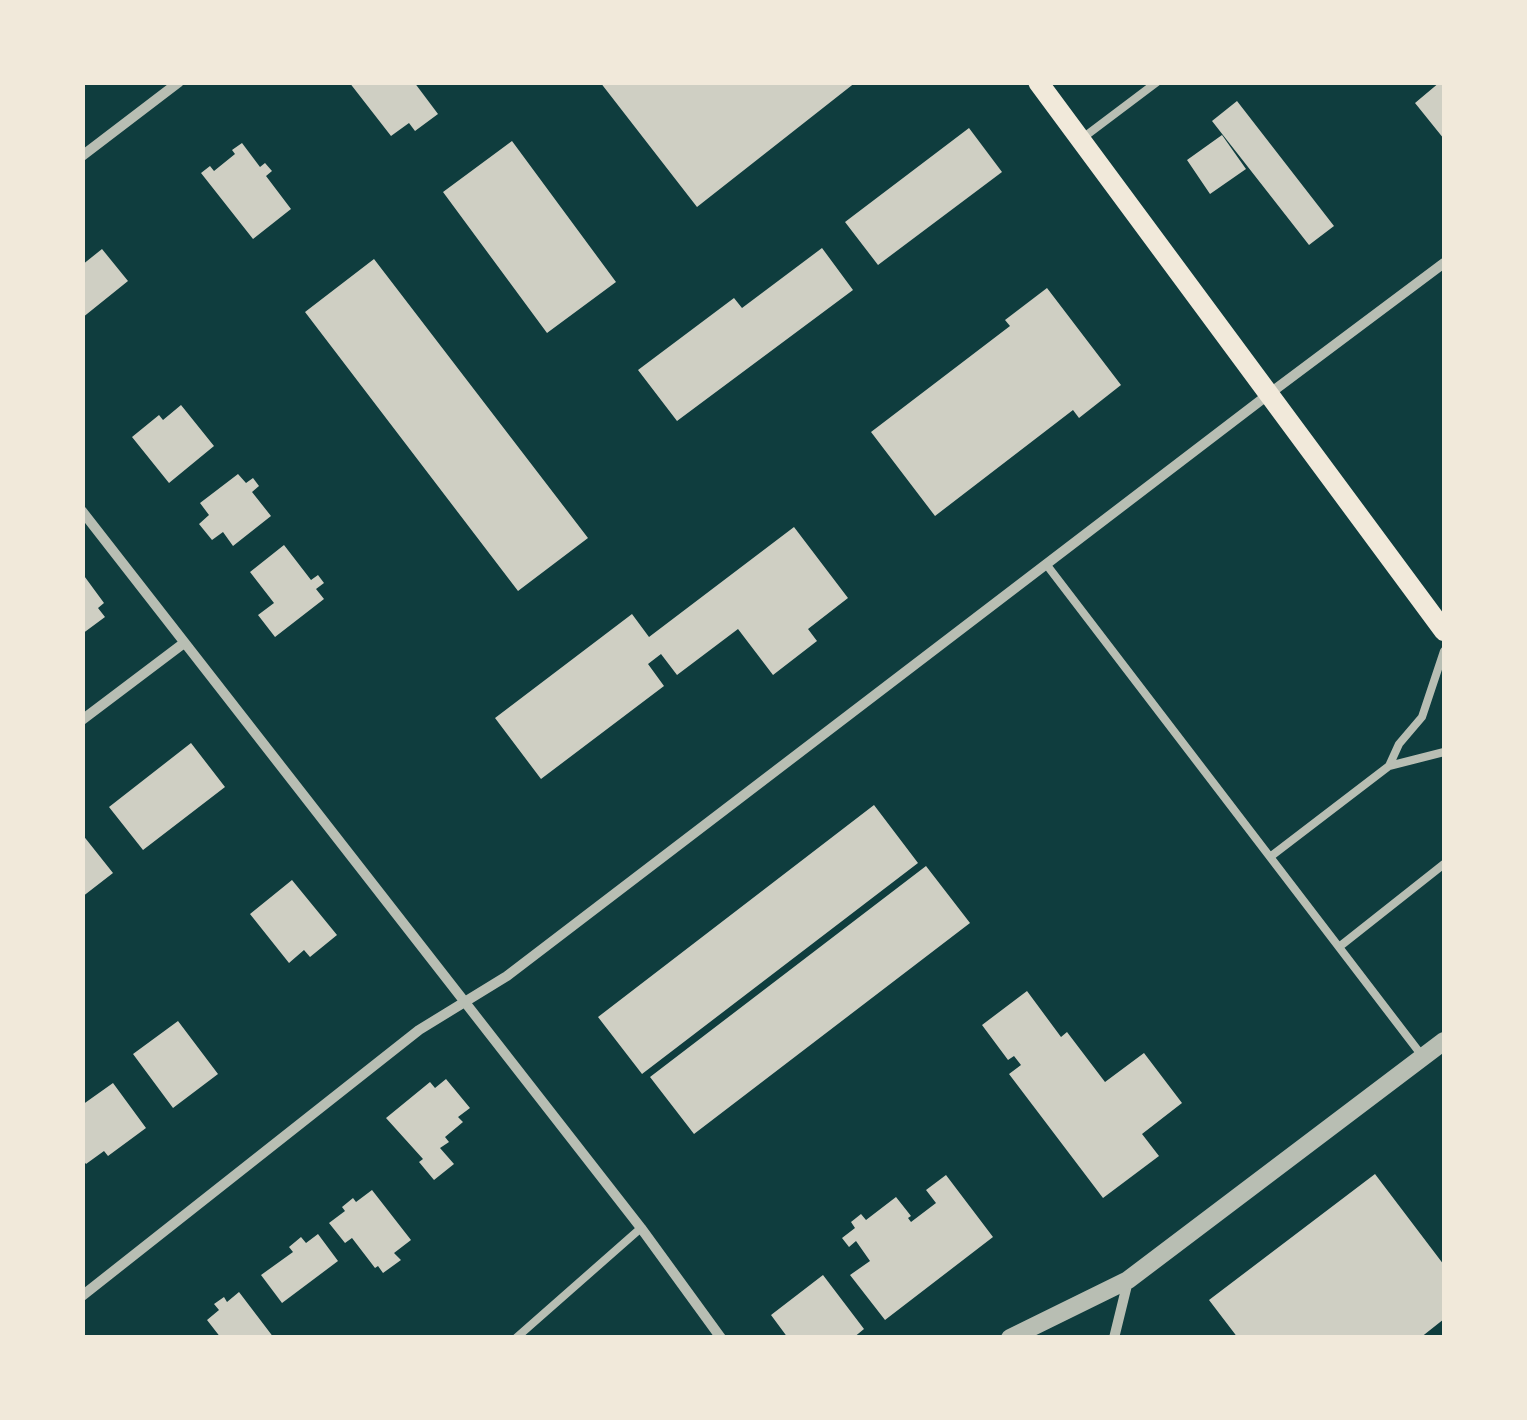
<!DOCTYPE html>
<html>
<head>
<meta charset="utf-8">
<style>
	body { margin:0 }
	#map { position:relative; width:1527px; height:1420px; overflow:hidden; background:#0f3d3e; font-family:"Varela Round",sans-serif }
	canvas { display:block }
	.frame { position:absolute; inset:0; border:85px solid #f1e9da; pointer-events:none }
</style>
</head>
<body>
<div id="map">
<canvas width="1527" height="1420"></canvas>
<div class="frame"></div>
</div>
<script>
const context = document.querySelector('canvas').getContext('2d');
context.lineJoin = 'round';
function fill(path, color) {
  context.fillStyle = color;
  context.fill(path, 'evenodd');
}
function stroke(path, color, width, dash) {
  context.strokeStyle = color;
  context.lineWidth = width;
  context.lineCap = dash ? 'butt' : 'round';
  context.setLineDash(dash || []);
  context.stroke(path);
}
const building = new Path2D(`
	M 349,82 L 414,82 L 438,114 L 415,131 L 409,123 L 391,136 Z
	M 600,82 L 856,82 L 697,207 Z
	M 1440,82 L 1444,82 L 1444,139 L 1415,103 Z
	M 1237,101 L 1334,226 L 1309,245 L 1212,121 Z
	M 969,128 L 1002,172 L 878,265 L 845,222 Z
	M 1222,135 L 1246,169 L 1210,194 L 1187,160 Z
	M 512,141 L 616,282 L 547,333 L 443,192 Z
	M 242,143 L 260,167 L 265,163 L 272,171 L 266,176 L 291,209 L 253,239 L 201,173 L 210,166 L 214,171 L 235,154 L 232,150 Z
	M 822,248 L 853,290 L 677,421 L 638,370 L 734,298 L 742,308 Z
	M 102,249 L 128,281 L 82,318 L 82,265 Z
	M 374,259 L 588,538 L 518,591 L 305,312 Z
	M 1047,288 L 1121,385 L 1079,418 L 1073,410 L 935,516 L 871,432 L 1010,326 L 1005,320 Z
	M 181,405 L 214,446 L 169,483 L 132,437 L 159,415 L 163,420 Z
	M 238,474 L 246,483 L 253,478 L 259,486 L 252,492 L 271,516 L 233,546 L 223,532 L 212,540 L 199,524 L 209,515 L 200,503 Z
	M 794,527 L 848,598 L 808,629 L 817,641 L 773,675 L 738,629 L 677,675 L 661,654 L 648,664 L 664,686 L 541,779 L 495,718 L 632,614 L 649,637 Z
	M 284,545 L 311,580 L 318,575 L 324,583 L 316,589 L 324,599 L 275,637 L 258,615 L 274,603 L 250,572 Z
	M 82,573 L 104,603 L 98,608 L 105,617 L 82,634 Z
	M 191,743 L 225,787 L 143,850 L 109,807 Z
	M 874,805 L 918,863 L 642,1074 L 598,1017 Z
	M 82,834 L 113,873 L 82,897 Z
	M 926,866 L 970,923 L 694,1134 L 650,1077 Z
	M 292,880 L 337,935 L 310,957 L 304,950 L 289,963 L 250,914 Z
	M 1027,991 L 1061,1037 L 1067,1032 L 1105,1082 L 1144,1053 L 1182,1103 L 1142,1134 L 1159,1156 L 1103,1198 L 1009,1074 L 1021,1065 L 1014,1056 L 1008,1060 L 982,1025 Z
	M 178,1021 L 218,1074 L 173,1108 L 133,1054 Z
	M 446,1079 L 470,1108 L 458,1117 L 463,1122 L 445,1137 L 449,1142 L 440,1148 L 454,1164 L 434,1180 L 419,1162 L 423,1159 L 386,1118 L 430,1082 L 435,1088 Z
	M 113,1083 L 146,1128 L 108,1156 L 104,1151 L 86,1164 L 82,1159 L 82,1105 Z
	M 1375,1174 L 1444,1265 L 1444,1319 L 1420,1338 L 1238,1338 L 1209,1300 Z
	M 946,1175 L 993,1237 L 885,1320 L 850,1275 L 870,1261 L 856,1241 L 849,1247 L 842,1238 L 855,1228 L 851,1222 L 861,1214 L 866,1220 L 896,1197 L 911,1216 L 908,1218 L 911,1222 L 936,1203 L 926,1190 Z
	M 372,1190 L 411,1240 L 394,1253 L 401,1260 L 383,1273 L 378,1266 L 375,1268 L 352,1238 L 345,1243 L 329,1223 L 345,1211 L 342,1207 L 353,1198 L 356,1202 Z
	M 318,1234 L 338,1261 L 282,1303 L 261,1275 L 293,1252 L 289,1247 L 301,1237 L 306,1243 Z
	M 823,1275 L 864,1329 L 853,1338 L 788,1338 L 771,1315 Z
	M 239,1292 L 274,1338 L 221,1338 L 207,1320 L 219,1310 L 214,1304 L 224,1297 L 227,1302 Z`);
const service = new Path2D(`
	M 1080,140 L 1157,82
	M 1046,564 L 1423,1057
	M 1444,651 L 1422,717 L 1399,744 L 1389,766 L 1444,752
	M 1270,857 L 1389,766
	M 1339,947 L 1444,864
	M 516,1338 L 641,1228`);
const minor = new Path2D(`
	M 82,156 L 179,82
	M 82,511 L 641,1228 L 721,1338
	M 82,720 L 184,643
	M 82,1296 L 419,1030 L 507,976 L 1269,394 L 1444,263
	M 1114,1338 L 1128,1281`);
const tertiary = new Path2D(`
	M 1010,1338 L 1128,1280 L 1444,1041`);
const secondary = new Path2D(`
	M 1038,82 L 1444,631`);
fill(building, '#cfcfc3');
stroke(service, '#b8beb3', 8);
stroke(minor, '#b8beb3', 10);
stroke(tertiary, '#b8beb3', 18);
stroke(secondary, '#f1e9da', 20);
</script>
</body>
</html>
